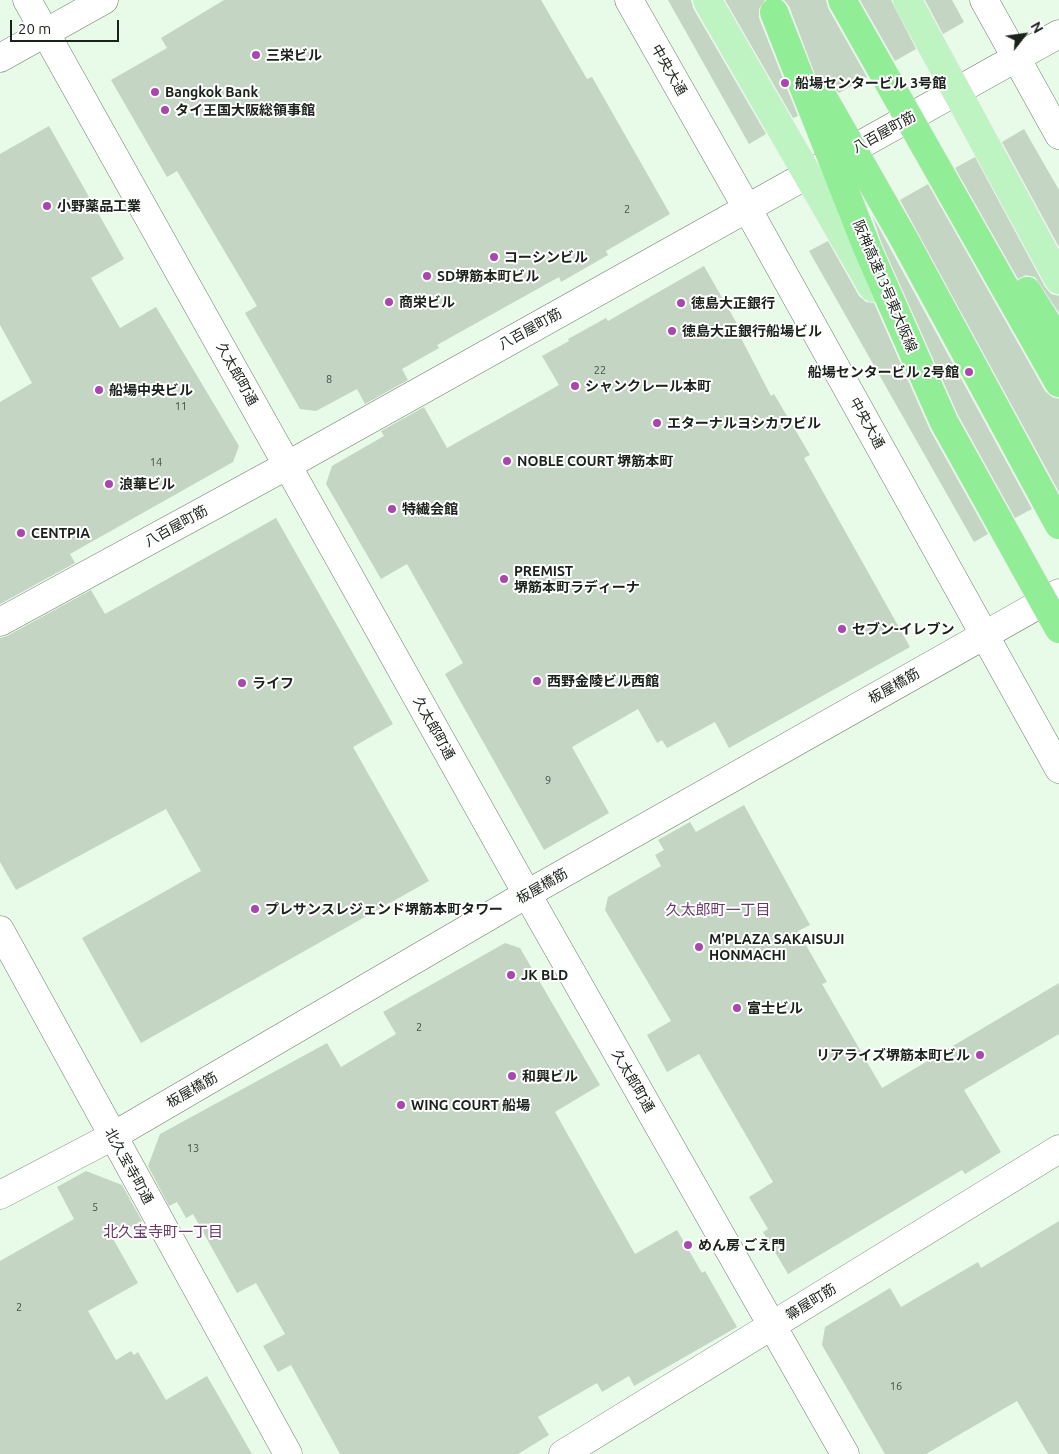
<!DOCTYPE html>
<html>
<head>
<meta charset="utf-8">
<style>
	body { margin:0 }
	#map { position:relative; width:1059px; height:1454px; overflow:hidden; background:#e8fae8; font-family:Ubuntu,sans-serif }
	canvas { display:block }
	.north { position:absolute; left:999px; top:10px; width:50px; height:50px; -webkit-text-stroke:4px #fff; paint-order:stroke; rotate:60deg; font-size:14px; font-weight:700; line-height:20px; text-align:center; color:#1b221b }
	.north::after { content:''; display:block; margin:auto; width:18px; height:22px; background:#1b221b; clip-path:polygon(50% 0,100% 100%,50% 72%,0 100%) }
	.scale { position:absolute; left:10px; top:20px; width:109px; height:22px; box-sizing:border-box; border:2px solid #1b221b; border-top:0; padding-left:6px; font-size:15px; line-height:18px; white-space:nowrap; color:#1b221b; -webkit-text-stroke:4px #fff; paint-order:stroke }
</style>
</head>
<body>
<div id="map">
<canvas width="1059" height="1454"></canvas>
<div class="north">N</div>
<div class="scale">20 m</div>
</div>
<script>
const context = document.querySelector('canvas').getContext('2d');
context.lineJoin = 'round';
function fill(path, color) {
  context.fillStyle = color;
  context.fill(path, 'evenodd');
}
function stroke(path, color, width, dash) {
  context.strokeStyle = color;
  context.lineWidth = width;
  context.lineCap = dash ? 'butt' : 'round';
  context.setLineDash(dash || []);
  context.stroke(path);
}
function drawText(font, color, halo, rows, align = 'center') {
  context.font = font + ' Ubuntu,"Noto Sans JP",sans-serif';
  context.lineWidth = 4;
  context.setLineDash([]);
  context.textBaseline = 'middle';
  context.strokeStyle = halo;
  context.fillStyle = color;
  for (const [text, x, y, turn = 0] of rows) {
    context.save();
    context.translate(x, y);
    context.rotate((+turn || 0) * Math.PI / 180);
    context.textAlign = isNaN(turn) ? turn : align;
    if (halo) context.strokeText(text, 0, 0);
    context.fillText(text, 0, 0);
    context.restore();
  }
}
const building = new Path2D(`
	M 224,0 L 541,0 L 587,79 L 592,77 L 670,214 L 606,251 L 608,255 L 561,282 L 559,277 L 437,345 L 439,348 L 402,369 L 408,380 L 365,404 L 357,389 L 316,411 L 300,409 L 245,313 L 257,306 L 177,171 L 167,177 L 111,80 L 167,48 L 161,38 Z
	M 668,0 L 691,0 L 693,8 L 766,134 L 749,144 Z
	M 725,0 L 765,0 L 759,9 L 759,18 L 798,116 L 793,118 Z
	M 784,0 L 826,0 L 828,8 L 867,77 L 839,93 L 831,85 L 819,85 L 789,6 Z
	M 860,0 L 891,0 L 916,49 L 895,61 Z
	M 925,0 L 952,0 L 964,22 L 943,34 Z
	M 49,126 L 124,259 L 91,278 L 120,328 L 156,307 L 239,446 L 233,462 L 70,554 L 75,563 L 0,604 L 0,402 L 32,383 L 0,325 L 0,154 Z
	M 1024,129 L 1059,190 L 1059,247 L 1002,142 Z
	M 975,157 L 1045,287 L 1051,294 L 1059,296 L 1059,313 L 1035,277 L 1026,275 L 1018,279 L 955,168 Z
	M 928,184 L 1045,391 L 1052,397 L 1059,399 L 1059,492 L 900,200 Z
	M 872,215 L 1032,509 L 1015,518 L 958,415 L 882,244 Z
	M 828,241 L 859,296 L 866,302 L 874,303 L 930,430 L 988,534 L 974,542 L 809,251 Z
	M 704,266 L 744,336 L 741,338 L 771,396 L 774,394 L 810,455 L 804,458 L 910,647 L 729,748 L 715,722 L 667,748 L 662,740 L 657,743 L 638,709 L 572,747 L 609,813 L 544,850 L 445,674 L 463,663 L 407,564 L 381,579 L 326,484 L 332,466 L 384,436 L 381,431 L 424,407 L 447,448 L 559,385 L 542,356 L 569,341 L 568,339 L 606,318 L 608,321 Z
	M 276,518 L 393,724 L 353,747 L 429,881 L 141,1043 L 82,938 L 201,871 L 166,809 L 16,890 L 0,862 L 0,638 L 7,636 L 91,590 L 105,614 Z
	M 744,805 L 810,925 L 798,931 L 827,982 L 822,984 L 882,1088 L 1059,983 L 1059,1034 L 964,1090 L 1001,1152 L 965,1174 L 962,1170 L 788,1274 L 763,1232 L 768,1229 L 749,1197 L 773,1182 L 699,1054 L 667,1072 L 647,1035 L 671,1021 L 605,910 L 608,897 L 661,866 L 655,855 L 664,850 L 658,840 L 690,822 L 696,832 Z
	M 505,943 L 520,948 L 600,1085 L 555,1112 L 635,1254 L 677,1230 L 702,1273 L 705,1271 L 737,1327 L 634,1386 L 629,1376 L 602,1392 L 597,1383 L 538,1417 L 549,1435 L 518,1454 L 340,1454 L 291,1365 L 278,1372 L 263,1346 L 285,1334 L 256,1283 L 237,1293 L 193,1214 L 186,1218 L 177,1202 L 169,1206 L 148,1166 L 160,1134 L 327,1043 L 341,1067 L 396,1034 L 383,1012 Z
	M 86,1171 L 122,1185 L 142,1221 L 112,1237 L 138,1283 L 88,1311 L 116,1360 L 131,1351 L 134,1355 L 138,1352 L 166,1400 L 207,1376 L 252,1454 L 0,1454 L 0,1261 L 74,1219 L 57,1187 Z
	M 1059,1221 L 1059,1454 L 1048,1454 L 1017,1401 L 926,1454 L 885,1454 L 822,1345 L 825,1327 L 890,1288 L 901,1307 L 978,1262 L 981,1268 Z`);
const minor = new Path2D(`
	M 27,0 L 527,894 L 845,1454
	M 0,622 L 288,465 L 1059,34
	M 0,930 L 288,1454
	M 0,1195 L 113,1136 L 527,894 L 1059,593
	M 563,1454 L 1059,1149`);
const tertiary = new Path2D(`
	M 629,0 L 747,208 L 1059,769
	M 984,0 L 1059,135`);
const secondary = new Path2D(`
	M 0,58 L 104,0`);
const primaryBridge = new Path2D(`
	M 707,0 L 873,288
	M 907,0 L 1059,280`);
const motorwayBridge = new Path2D(`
	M 842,0 L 1059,383
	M 774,12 L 868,250 L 944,422 L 1059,629
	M 824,99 L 904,239 L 1059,525
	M 1027,291 L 1059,342`);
const markers = [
	[256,55,5,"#a947af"],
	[785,83,5,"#a947af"],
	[155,92,5,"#a947af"],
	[165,110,5,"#a947af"],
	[47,206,5,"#a947af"],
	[494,257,5,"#a947af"],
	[427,276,5,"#a947af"],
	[389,302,5,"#a947af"],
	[681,303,5,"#a947af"],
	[672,331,5,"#a947af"],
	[969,372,5,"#a947af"],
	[575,386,5,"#a947af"],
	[99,390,5,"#a947af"],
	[657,423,5,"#a947af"],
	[507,461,5,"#a947af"],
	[109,484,5,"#a947af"],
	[392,509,5,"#a947af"],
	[21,533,5,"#a947af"],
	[504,579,5,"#a947af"],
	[842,629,5,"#a947af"],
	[537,681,5,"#a947af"],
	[242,683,5,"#a947af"],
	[255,909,5,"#a947af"],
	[699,947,5,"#a947af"],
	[511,975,5,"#a947af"],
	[737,1008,5,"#a947af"],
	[980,1055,5,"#a947af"],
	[512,1076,5,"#a947af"],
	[401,1105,5,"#a947af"],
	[688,1245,5,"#a947af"]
];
const numberNames = [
	["2",627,209],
	["22",600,370],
	["8",329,379],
	["11",181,406],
	["14",156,462],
	["9",548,780],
	["2",419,1027],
	["13",193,1148],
	["5",95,1207],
	["2",19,1307],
	["16",896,1386]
];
const poiNames = [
	["三栄ビル",266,55],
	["船場センタービル 3号館",795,83],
	["Bangkok Bank",165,92],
	["タイ王国大阪総領事館",175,110],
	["小野薬品工業",57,206],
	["コーシンビル",504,257],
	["SD堺筋本町ビル",437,276],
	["商栄ビル",399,302],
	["徳島大正銀行",691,303],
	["徳島大正銀行船場ビル",682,331],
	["船場センタービル 2号館",959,372,"right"],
	["シャンクレール本町",585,386],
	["船場中央ビル",109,390],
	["エターナルヨシカワビル",667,423],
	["NOBLE COURT 堺筋本町",517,461],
	["浪華ビル",119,484],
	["特繊会館",402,509],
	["CENTPIA",31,533],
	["PREMIST",514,571],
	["堺筋本町ラディーナ",514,587],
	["セブン-イレブン",852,629],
	["西野金陵ビル西館",547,681],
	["ライフ",252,683],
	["プレサンスレジェンド堺筋本町タワー",265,909],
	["M’PLAZA SAKAISUJI",709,939],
	["HONMACHI",709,955],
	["JK BLD",521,975],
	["富士ビル",747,1008],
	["リアライズ堺筋本町ビル",970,1055,"right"],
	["和興ビル",522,1076],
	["WING COURT 船場",411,1105],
	["めん房 ごえ門",698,1245]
];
const streetNames = [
	["中央大通",669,70,60],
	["八百屋町筋",884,132,-29],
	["阪神高速13号東大阪線",885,286,67],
	["八百屋町筋",530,329,-29],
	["久太郎町通",237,374,61],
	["中央大通",867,423,61],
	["八百屋町筋",176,526,-29],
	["板屋橋筋",894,686,-30],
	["久太郎町通",434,728,61],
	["板屋橋筋",542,886,-30],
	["久太郎町通",633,1081,60],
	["板屋橋筋",192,1090,-30],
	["北久宝寺町通",129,1166,61],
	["箒屋町筋",811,1302,-32]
];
const neighbourhoodNames = [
	["久太郎町一丁目",718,910],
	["北久宝寺町一丁目",163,1232]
];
fill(building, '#c4d5c4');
stroke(minor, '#6d7d6d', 29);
stroke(tertiary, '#6d7d6d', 29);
stroke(secondary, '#6d7d6d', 29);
stroke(minor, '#fff', 28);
stroke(tertiary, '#fff', 28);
stroke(secondary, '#fff', 28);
stroke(primaryBridge, '#e4e4e4', 29, []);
stroke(motorwayBridge, '#e4e4e4', 29, []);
stroke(primaryBridge, '#bef4c1', 28);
stroke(motorwayBridge, '#92ed97', 28);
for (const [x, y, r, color] of markers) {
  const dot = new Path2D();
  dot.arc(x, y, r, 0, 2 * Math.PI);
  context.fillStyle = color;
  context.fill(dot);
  stroke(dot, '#fff', 2);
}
drawText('11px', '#454f45', null, numberNames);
drawText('bold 14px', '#1b221b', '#fff', poiNames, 'left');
drawText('14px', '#1b221b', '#fff', streetNames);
drawText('15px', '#69386b', '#fff', neighbourhoodNames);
</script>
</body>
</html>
